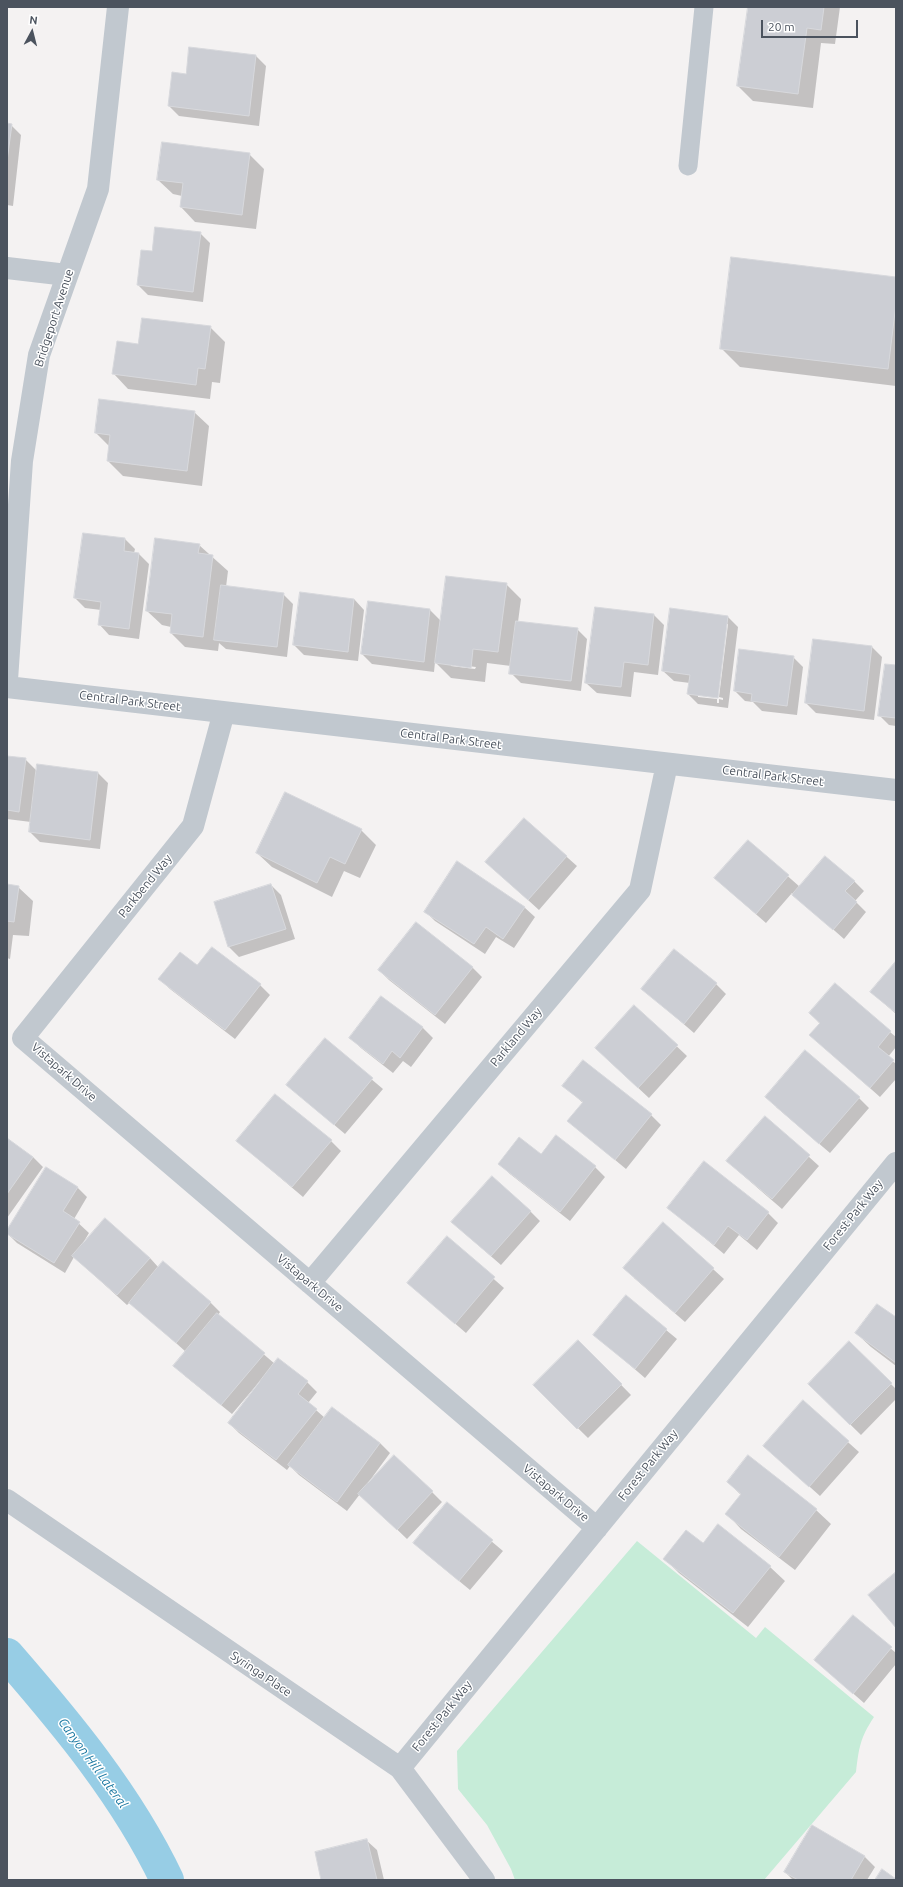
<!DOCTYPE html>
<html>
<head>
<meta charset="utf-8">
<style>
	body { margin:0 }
	#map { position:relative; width:903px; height:1887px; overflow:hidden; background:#f4f2f2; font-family:Ubuntu,sans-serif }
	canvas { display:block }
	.frame { position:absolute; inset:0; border:8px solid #4b535e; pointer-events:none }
	.north { position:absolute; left:12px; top:12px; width:40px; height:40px; -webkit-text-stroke:3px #fff; paint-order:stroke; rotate:7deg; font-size:11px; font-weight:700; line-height:16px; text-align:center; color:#4b535e }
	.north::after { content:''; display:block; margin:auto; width:14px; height:18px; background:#4b535e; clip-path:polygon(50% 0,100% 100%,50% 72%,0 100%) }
	.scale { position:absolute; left:761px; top:20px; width:97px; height:18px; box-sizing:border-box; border:2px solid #4b535e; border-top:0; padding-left:5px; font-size:12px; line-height:14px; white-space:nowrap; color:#4b535e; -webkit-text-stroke:3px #fff; paint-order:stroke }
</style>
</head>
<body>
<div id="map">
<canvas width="903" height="1887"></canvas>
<div class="frame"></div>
<div class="north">N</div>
<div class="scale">20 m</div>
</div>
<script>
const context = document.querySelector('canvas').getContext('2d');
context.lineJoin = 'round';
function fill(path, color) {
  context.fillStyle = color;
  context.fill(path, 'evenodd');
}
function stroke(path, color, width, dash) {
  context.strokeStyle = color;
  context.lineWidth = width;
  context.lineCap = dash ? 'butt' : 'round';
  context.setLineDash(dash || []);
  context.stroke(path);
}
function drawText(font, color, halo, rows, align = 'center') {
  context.font = font + ' Ubuntu,sans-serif';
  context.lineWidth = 3;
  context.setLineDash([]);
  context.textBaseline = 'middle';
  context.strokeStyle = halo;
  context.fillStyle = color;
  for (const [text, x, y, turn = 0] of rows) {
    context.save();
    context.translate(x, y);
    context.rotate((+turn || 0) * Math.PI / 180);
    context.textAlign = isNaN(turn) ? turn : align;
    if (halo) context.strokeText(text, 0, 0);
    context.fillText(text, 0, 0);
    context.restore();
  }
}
const green = new Path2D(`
	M 637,1541 L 756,1638 L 765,1627 L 874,1717 C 860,1738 859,1748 856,1772 L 764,1880 L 515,1880 L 511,1869 L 487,1825 L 458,1789 L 457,1751 Z`);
const shadow = new Path2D(`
	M 749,7 L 840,7 L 835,44 L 821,43 L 813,108 L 753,101 L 738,86 Z
	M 190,48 L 256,56 L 266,66 L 259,126 L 179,116 L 169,106 L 187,75 Z
	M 7,124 L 11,125 L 21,135 L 13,206 L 7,205 Z
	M 249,154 L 264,169 L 256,229 L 195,222 L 181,207 L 182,196 L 173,194 L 158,180 Z
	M 200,233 L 210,243 L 203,302 L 148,295 L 138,285 L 153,252 Z
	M 896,278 L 896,386 L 740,367 L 721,348 Z
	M 210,327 L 225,342 L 220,383 L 212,382 L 210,399 L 128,389 L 114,374 L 139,345 Z
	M 194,412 L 209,426 L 202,486 L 123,476 L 108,461 L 110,447 L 96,433 Z
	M 125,539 L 135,549 L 134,553 L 139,554 L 149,564 L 139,639 L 109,635 L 99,624 L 101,610 L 85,608 L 75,598 Z
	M 199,545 L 228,571 L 226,587 L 283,594 L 293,604 L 287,657 L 226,649 L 219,643 L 218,651 L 185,647 L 171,633 L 171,627 L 162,625 L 147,611 Z
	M 506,584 L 521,599 L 518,622 L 577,629 L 587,639 L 581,691 L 521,683 L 511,673 L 511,666 L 487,663 L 485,682 L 451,678 L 435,662 L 434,672 L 372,664 L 362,654 L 369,602 L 430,610 L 441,621 ZM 451,664 L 476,667 L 475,669 L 451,666 Z
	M 354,599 L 364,610 L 358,661 L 304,655 L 294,645 Z
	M 596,608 L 654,615 L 664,625 L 658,675 L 634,672 L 631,697 L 597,693 L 586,683 Z
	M 671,610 L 728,617 L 738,627 L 728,708 L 698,704 L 688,694 L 690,683 L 674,681 L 663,671 ZM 726,624 L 728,624 L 719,697 L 723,698 L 723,700 L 719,699 L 719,703 L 717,703 L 717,699 L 698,697 L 698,695 Z
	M 872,647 L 882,657 L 874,720 L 816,713 L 806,703 Z
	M 793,657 L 803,667 L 797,715 L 762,711 L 753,702 L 745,701 L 735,691 Z
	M 896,666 L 896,726 L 889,725 L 879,715 Z
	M 7,757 L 25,759 L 37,771 L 38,765 L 98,773 L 108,783 L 100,849 L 40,842 L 30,832 L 31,822 L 7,819 Z
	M 524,819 L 577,866 L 539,910 L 486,862 Z
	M 361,830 L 376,845 L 360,878 L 344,871 L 332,897 L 272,867 L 257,853 Z
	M 748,841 L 800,887 L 854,881 L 864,891 L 855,901 L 866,912 L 844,939 L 792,893 L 766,923 L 726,888 Z
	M 7,885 L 18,887 L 33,901 L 29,936 L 13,935 L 10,959 L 7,958 Z
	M 271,885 L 281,895 L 295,939 L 239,957 L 229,947 L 215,903 Z
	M 524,907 L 535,917 L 514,948 L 496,937 L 485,954 L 435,921 L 425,911 Z
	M 896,963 L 896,1014 L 871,992 Z
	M 197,967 L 260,985 L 270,995 L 235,1039 L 170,989 L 160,979 Z
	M 472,967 L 482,977 L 445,1024 L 389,980 L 379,970 Z
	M 716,984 L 726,994 L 694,1033 L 643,989 Z
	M 382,997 L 423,1028 L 433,1038 L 411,1067 L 403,1061 L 393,1073 L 361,1048 L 351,1038 Z
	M 634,1006 L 687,1056 L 649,1098 L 606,1058 Z
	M 810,1013 L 890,1032 L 896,1037 L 896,1047 L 888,1057 L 896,1064 L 896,1079 L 880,1097 L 810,1035 L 820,1024 Z
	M 325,1040 L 383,1089 L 345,1134 L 287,1085 Z
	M 584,1061 L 651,1115 L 661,1125 L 626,1169 L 568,1121 L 583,1103 L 564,1086 Z
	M 859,1098 L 869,1108 L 830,1153 L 776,1107 Z
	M 765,1117 L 819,1166 L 782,1209 L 738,1171 Z
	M 7,1140 L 33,1157 L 43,1167 L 7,1218 Z
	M 237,1141 L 331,1141 L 341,1151 L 303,1197 Z
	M 541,1155 L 595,1167 L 605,1177 L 570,1221 L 510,1174 L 500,1164 Z
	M 704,1162 L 768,1213 L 778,1223 L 757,1250 L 739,1235 L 724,1254 L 669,1208 Z
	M 77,1187 L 87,1197 L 74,1219 L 89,1233 L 83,1243 L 150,1258 L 159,1268 L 210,1302 L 220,1312 L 218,1315 L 275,1364 L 307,1382 L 317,1392 L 308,1403 L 325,1418 L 380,1443 L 390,1453 L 368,1483 L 369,1483 L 432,1492 L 442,1502 L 407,1539 L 360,1494 L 347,1511 L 299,1475 L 290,1466 L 287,1470 L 239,1433 L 229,1423 L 261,1382 L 260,1381 L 232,1414 L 185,1376 L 186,1352 L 130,1302 L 127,1305 L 74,1257 L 65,1273 L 17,1243 L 7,1233 Z
	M 530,1211 L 540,1221 L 501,1265 L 463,1232 Z
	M 663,1224 L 724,1279 L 685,1322 L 634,1278 Z
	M 447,1238 L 504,1288 L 466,1333 L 408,1283 Z
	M 626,1297 L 677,1339 L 645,1378 L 595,1335 Z
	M 896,1319 L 896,1366 L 871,1347 L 856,1333 Z
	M 578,1341 L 631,1395 L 588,1438 L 534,1385 Z
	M 849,1343 L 896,1389 L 896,1399 L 861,1435 L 809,1384 Z
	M 803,1402 L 859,1452 L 820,1496 L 764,1446 Z
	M 728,1482 L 816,1510 L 831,1524 L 795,1570 L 741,1529 L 727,1514 L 741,1495 Z
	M 447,1504 L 503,1551 L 470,1590 L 425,1553 Z
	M 703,1545 L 770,1567 L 785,1581 L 748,1627 L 679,1573 L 665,1559 Z
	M 853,1616 L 896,1653 L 896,1664 L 864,1703 L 815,1660 Z
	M 812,1826 L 865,1857 L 875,1867 L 867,1880 L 793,1880 L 785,1872 Z
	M 366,1840 L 377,1850 L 384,1880 L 323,1880 Z`);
const canal = new Path2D(`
	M 7,1655 C 67,1724 127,1796 167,1880`);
const building = new Path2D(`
	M 748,7 L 824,7 L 821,30 L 807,28 L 798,94 L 737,86 Z
	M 189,47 L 256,55 L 249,116 L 168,106 L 172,72 L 186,74 Z
	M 7,123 L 12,124 L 7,161 Z
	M 162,142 L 250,153 L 242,215 L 180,207 L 183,183 L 157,180 Z
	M 155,227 L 201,232 L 193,292 L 137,285 L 141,250 L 152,251 Z
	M 731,257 L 896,277 L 896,304 L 888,369 L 720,349 Z
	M 142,318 L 211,326 L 205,369 L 198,368 L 196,385 L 112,374 L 117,341 L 138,344 Z
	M 99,399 L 195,411 L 187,471 L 107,461 L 110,435 L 95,433 Z
	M 83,533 L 125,538 L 124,551 L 139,553 L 129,629 L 98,625 L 101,602 L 74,598 Z
	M 155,538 L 200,544 L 198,553 L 213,555 L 203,637 L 170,633 L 172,614 L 146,611 Z
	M 446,576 L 507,583 L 498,652 L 473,649 L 471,668 L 435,663 Z
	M 221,585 L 284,593 L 277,647 L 214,640 Z
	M 300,592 L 354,599 L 348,652 L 293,645 Z
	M 368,601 L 430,609 L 424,662 L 361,654 Z
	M 595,607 L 654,614 L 648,665 L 624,662 L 621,687 L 585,683 Z
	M 670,608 L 728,616 L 718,698 L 687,694 L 690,675 L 662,671 Z
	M 516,621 L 578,628 L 571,681 L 509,674 Z
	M 813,639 L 872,646 L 864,711 L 805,703 Z
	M 739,649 L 794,656 L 787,706 L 751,701 L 752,694 L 734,691 Z
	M 885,664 L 896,665 L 896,718 L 878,716 Z
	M 7,756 L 26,758 L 19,812 L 7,810 Z
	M 37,764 L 98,772 L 90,840 L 29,832 Z
	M 285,792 L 362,829 L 345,864 L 330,857 L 317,883 L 256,853 Z
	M 524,818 L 567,856 L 528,900 L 485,862 Z
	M 748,840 L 789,875 L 756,914 L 714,878 Z
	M 825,856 L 855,881 L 845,891 L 857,902 L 833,930 L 792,895 Z
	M 457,861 L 525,907 L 503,939 L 486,927 L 474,944 L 424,912 Z
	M 7,884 L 19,886 L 14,922 L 7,921 Z
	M 271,884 L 286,929 L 228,947 L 214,902 Z
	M 416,922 L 473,967 L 435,1015 L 378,970 Z
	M 212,947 L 261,984 L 225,1030 L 158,979 L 180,952 L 197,965 Z
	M 674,949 L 717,983 L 684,1024 L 641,989 Z
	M 896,961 L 896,1013 L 870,992 Z
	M 835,983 L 891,1031 L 878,1047 L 894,1060 L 870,1088 L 809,1035 L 820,1023 L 809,1013 Z
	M 381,996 L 423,1027 L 400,1058 L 392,1051 L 383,1064 L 349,1038 Z
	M 634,1005 L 678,1045 L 638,1088 L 595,1048 Z
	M 325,1038 L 373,1078 L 334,1125 L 286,1085 Z
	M 805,1050 L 860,1097 L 819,1144 L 765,1097 Z
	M 583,1060 L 652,1114 L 615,1160 L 567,1121 L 583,1102 L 562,1086 Z
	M 275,1094 L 332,1140 L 292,1187 L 236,1141 Z
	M 765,1116 L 810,1155 L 772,1199 L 726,1161 Z
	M 556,1135 L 596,1166 L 560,1212 L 498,1164 L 519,1137 L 541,1154 Z
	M 7,1138 L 33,1157 L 7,1194 Z
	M 704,1161 L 769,1212 L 747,1240 L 728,1226 L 714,1245 L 667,1208 Z
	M 46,1167 L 78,1187 L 63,1211 L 80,1222 L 54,1263 L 7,1234 L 7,1230 Z
	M 492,1176 L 531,1211 L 491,1256 L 451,1222 Z
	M 105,1218 L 150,1258 L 117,1295 L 72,1256 Z
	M 663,1222 L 714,1268 L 675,1313 L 623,1268 Z
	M 447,1236 L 495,1277 L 455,1324 L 407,1283 Z
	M 163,1261 L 211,1302 L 176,1343 L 129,1303 Z
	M 626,1295 L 667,1329 L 635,1369 L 593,1335 Z
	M 877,1304 L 896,1317 L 896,1363 L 855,1333 Z
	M 217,1313 L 265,1353 L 221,1405 L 173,1366 Z
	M 578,1340 L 622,1384 L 577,1429 L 533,1385 Z
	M 849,1341 L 892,1383 L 850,1425 L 808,1384 Z
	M 278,1358 L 308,1381 L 298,1394 L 317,1409 L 276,1460 L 228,1423 Z
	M 803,1400 L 849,1441 L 809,1487 L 763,1446 Z
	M 332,1407 L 380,1443 L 337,1502 L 288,1465 Z
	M 394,1455 L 433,1491 L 397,1530 L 358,1494 Z
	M 748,1455 L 817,1509 L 779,1557 L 725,1514 L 741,1494 L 727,1482 Z
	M 447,1502 L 493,1540 L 459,1581 L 413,1543 Z
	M 718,1524 L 771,1566 L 733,1613 L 663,1559 L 686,1530 L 703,1543 Z
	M 896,1572 L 896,1628 L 868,1595 Z
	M 853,1615 L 892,1647 L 853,1694 L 814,1660 Z
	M 812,1825 L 865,1856 L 851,1880 L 798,1880 L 784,1872 Z
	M 367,1839 L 377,1880 L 321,1880 L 315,1852 Z
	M 882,1869 L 896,1879 L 896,1880 L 875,1880 Z`);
const service = new Path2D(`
	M 688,166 L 704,7`);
const minor = new Path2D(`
	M 7,268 L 67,275
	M 7,680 L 22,461 L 39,355 L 98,189 L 118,7
	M 7,687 L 896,790
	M 224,712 L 193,826 L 23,1038 L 597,1528
	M 310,1283 L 640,890 L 667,764
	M 7,1500 L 400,1768 L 484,1880
	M 400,1768 L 896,1163`);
const streetNames = [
	["Bridgeport Avenue",54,318,-72],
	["Central Park Street",130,701,7],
	["Central Park Street",451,739,7],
	["Central Park Street",773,776,7],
	["Parkbend Way",145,886,-51],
	["Parkland Way",516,1037,-50],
	["Vistapark Drive",64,1072,41],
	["Forest Park Way",853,1215,-51],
	["Vistapark Drive",310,1283,40],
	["Forest Park Way",648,1465,-51],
	["Vistapark Drive",556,1493,40],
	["Syringa Place",261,1674,34],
	["Forest Park Way",442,1716,-51]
];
const waterNames = [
	["Canyon Hill Lateral",93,1763,54]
];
fill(green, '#c6ecd8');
fill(shadow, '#0003');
stroke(canal, '#97cde5', 34);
fill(building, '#ccced4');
stroke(building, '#d7d8dc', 1);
stroke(service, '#c1c8cf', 19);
stroke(minor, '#c1c8cf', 22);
drawText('12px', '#4b535e', '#fff', streetNames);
drawText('italic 13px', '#1b78a1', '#fff', waterNames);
</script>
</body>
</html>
